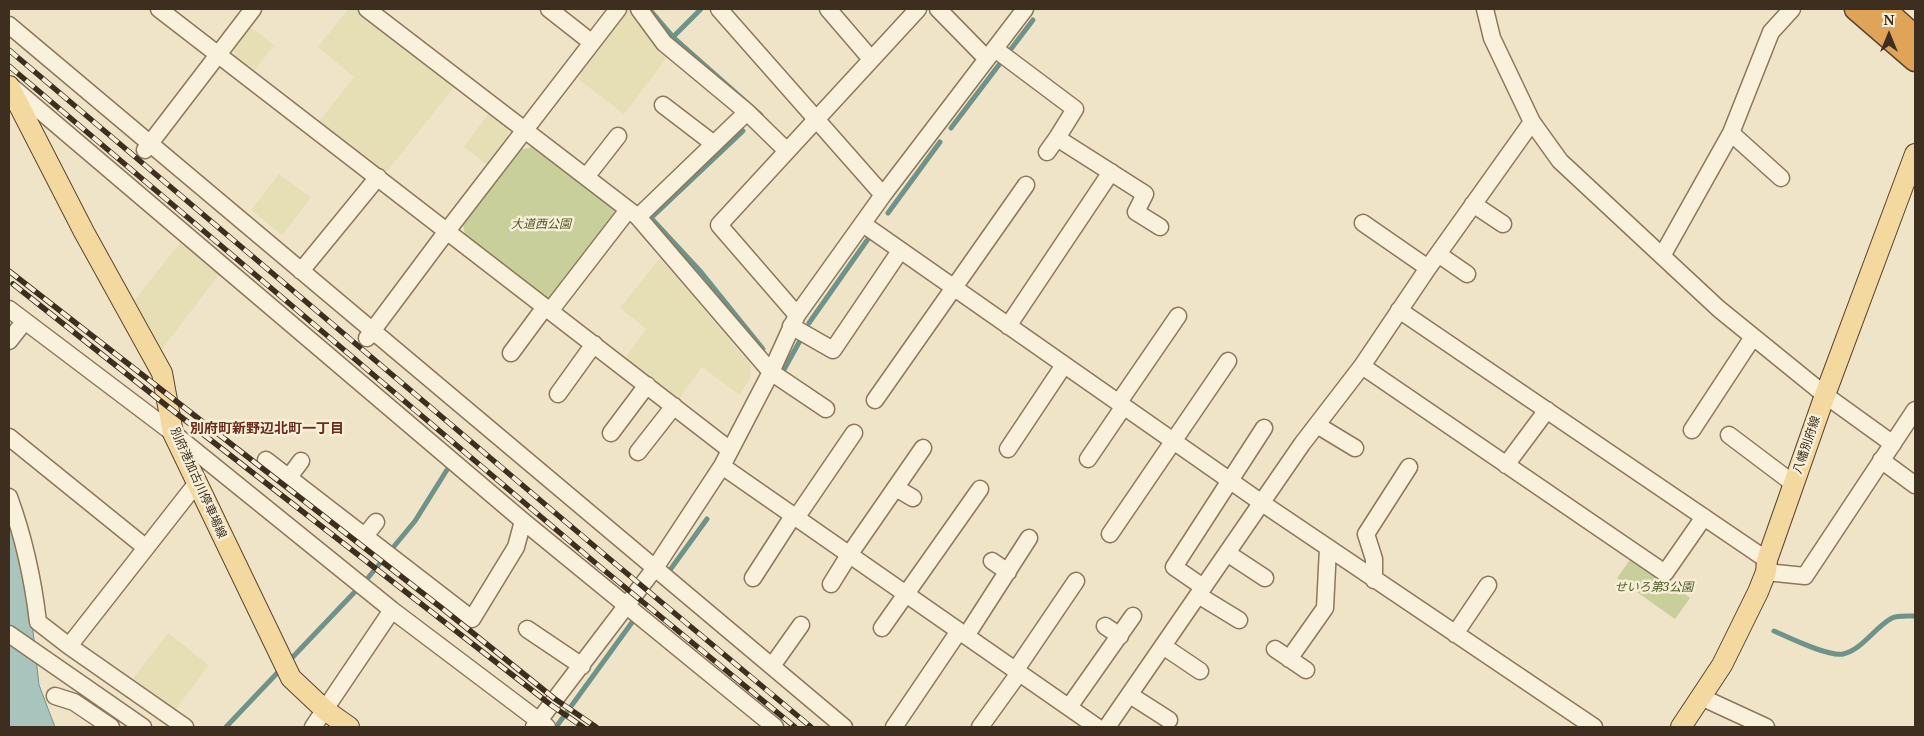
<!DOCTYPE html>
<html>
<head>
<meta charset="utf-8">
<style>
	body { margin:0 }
	#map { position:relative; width:1924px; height:736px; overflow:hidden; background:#f0e4c8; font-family:"Noto Serif",serif }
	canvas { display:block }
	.frame { position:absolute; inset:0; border:10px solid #3d2e20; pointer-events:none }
	.north { position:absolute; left:1864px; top:10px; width:50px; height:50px; -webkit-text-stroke:4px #f7eed8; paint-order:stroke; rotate:0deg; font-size:14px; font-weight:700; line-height:20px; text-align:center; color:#3d2e20 }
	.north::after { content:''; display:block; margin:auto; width:18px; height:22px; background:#3d2e20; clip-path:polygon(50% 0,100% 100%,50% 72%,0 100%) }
</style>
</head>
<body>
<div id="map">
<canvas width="1924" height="736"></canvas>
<div class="frame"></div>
<div class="north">N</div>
</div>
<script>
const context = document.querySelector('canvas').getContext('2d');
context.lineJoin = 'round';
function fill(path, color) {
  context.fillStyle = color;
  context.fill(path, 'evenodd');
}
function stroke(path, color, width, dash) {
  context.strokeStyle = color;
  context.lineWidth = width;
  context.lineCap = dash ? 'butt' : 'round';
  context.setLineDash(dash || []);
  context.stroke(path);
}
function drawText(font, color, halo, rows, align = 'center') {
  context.font = font + ' "Noto Serif","Noto Sans JP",serif';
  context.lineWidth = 5;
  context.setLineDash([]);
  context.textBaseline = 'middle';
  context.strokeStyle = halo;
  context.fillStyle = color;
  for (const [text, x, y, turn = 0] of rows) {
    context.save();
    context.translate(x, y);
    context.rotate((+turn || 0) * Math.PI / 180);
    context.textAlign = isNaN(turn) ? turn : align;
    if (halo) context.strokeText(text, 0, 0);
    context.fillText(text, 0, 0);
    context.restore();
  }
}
const farmland = new Path2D(`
	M 348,9 L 357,9 L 455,86 L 385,174 L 318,123 L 354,77 L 318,47 Z
	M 627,10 L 635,10 L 672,51 L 624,114 L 578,79 L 581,76 L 578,72 Z
	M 251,27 L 274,45 L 253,73 L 235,59 L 234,49 Z
	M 490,112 L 508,126 L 509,138 L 487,165 L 464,147 Z
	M 279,174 L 311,198 L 282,235 L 251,210 Z
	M 182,240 L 220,273 L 162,349 L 134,301 Z
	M 660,258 L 751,365 L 750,378 L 740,395 L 702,367 L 678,400 L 625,358 L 646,329 L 620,308 Z
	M 168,633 L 209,665 L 173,713 L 131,681 Z`);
const green = new Path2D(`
	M 532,147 L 616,211 L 617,220 L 554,300 L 547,300 L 465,237 L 463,223 L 520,150 Z
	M 1632,557 L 1690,598 L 1675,619 L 1617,578 Z`);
const water = new Path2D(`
	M 9,519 L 27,577 L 39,685 L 55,727 L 9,727 Z`);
const stream = new Path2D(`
	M 649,9 L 673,37 L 761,115
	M 673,37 L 701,9
	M 951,128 L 1033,20
	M 743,131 L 651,218 L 701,272 L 763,349
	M 888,213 L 940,142
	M 809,323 L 868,239
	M 781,375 L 802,337
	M 670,570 L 707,519
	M 1774,631 C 1788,637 1828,657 1843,654 C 1862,650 1875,627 1892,618 C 1898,615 1908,616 1915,616
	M 289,661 L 367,579 L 415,521 L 450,465
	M 226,727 L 281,669
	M 556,727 L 633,621`);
const minor = new Path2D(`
	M 159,9 L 730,450
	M 367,9 L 638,217 L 771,372 L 826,409
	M 549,9 L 591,42
	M 639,9 L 664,43 L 747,112 L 787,151
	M 719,9 L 883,195
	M 828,9 L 871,59
	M 938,9 L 987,59
	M 1485,9 L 1492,38 L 1532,122 L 1560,161 L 1719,309 L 1825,395 L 1893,444
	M 9,25 L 844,727
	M 995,49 L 1075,109 L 1057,138 L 1145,194 L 1136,212 L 1160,227
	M 11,86 L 523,521 L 775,727
	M 663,105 L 714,144
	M 1731,133 L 1781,178
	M 145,150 L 253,9
	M 1047,152 L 1057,138
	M 586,177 L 618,136
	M 1473,204 L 1503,224
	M 638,217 L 747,112
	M 1363,223 L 1428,268
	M 863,224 L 1262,503 L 1594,727
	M 1438,254 L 1467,274
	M 1662,256 L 1731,133 L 1771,32 L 1792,9
	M 301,271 L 378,177
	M 9,309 L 173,433 L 392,610 L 547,727
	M 1399,310 L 1767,560
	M 550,311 L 628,210
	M 797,315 L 719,225 L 918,9
	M 791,326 L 833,350 L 900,251
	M 1008,326 L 1111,172
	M 367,338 L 447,231 L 618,9
	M 9,341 L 24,322
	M 511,353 L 545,307
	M 1362,366 L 1665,573 L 1704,517
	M 558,394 L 594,344
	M 875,400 L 1026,185
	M 1119,402 L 1178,316
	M 1317,425 L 1355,448
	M 1692,430 L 1753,337
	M 611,433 L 647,385
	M 1729,435 L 1794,484
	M 9,437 L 145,547
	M 1008,449 L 1064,365
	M 638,452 L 674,406
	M 1088,459 L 1124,406
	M 266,460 L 472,619 L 516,547 L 523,521
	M 1881,460 L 1915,485
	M 1506,465 L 1547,410
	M 722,466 L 1097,727
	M 289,477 L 301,461
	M 896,488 L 913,498
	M 9,497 C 24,538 33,579 38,622 L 69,646
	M 796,518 L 854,433
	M 1110,534 L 1228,361
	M 365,536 L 376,522
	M 1227,553 L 1265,578
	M 992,561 L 1008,572
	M 1766,572 L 1805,576 L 1915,410
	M 753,578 L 793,516
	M 1374,580 L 1374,559 L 1366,534 L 1409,467
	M 831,584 L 849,555 L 923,448
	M 1203,587 L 1174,567 L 1264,428
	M 1198,595 L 1239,620
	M 1105,626 L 1120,636
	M 882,628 L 980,489
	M 527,629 L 582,666
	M 9,634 L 143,727
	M 1455,634 L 1488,585
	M 966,636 L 1029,538
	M 1163,646 L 1200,671
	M 1275,649 L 1306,670
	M 1289,659 L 1325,608 L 1328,548
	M 772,666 L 801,625
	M 1015,671 L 1076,581
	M 1130,695 L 1169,720
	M 55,696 L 74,702 L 111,727
	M 1701,697 L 1766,727
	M 1069,707 L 1133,616
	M 185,727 L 69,646 L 196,484
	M 313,727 L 392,610
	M 534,727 L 655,568 L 722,466 L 771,372 L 797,315 L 883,195 L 1025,9
	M 894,727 L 959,631
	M 980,727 L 1019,673
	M 1107,727 L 1302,444 L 1362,366 L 1428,268 L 1532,122`);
const major = new Path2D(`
	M 9,86 L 84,232 L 162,373 L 173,433 L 291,678 L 325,710 L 349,727
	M 1681,727 L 1722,665 L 1758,592 L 1766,572 L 1767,560 L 1825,395 L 1915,154`);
const highway = new Path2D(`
	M 1856,9 L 1915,60
	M 1884,9 L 1915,37`);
const rail = new Path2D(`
	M 9,50 L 606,556 L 811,727
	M 9,66 L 599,566 L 795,727
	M 9,271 L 443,609 L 555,699 L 596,727
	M 13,284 L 167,406 L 551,705 L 583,727`);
const parkNames = [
	["大道西公園",541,225],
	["せいろ第3公園",1654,588]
];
const streetNames = [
	["八幡別府線",1807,445,-71],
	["別府港加古川停車場線",198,483,66]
];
const neighbourhoodNames = [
	["別府町新野辺北町一丁目",267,429]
];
fill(farmland, '#e6deb5');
fill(green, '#c9cf9b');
fill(water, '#a9c4bc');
stroke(water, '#6f938a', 1);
stroke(stream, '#6f938a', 5);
stroke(minor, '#8d765c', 19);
stroke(major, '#5b4430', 22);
stroke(highway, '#5b4430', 25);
stroke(minor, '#faf1dc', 16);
stroke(major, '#f3d9a0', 20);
stroke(highway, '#e0a458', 22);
stroke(rail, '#3d2e20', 5.5);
stroke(rail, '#f7eed8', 4, [11]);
drawText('italic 12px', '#4d5a26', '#f7eed8', parkNames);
drawText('12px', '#3d2e20', '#f7eed8', streetNames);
drawText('bold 14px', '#6b2e1e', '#f7eed8', neighbourhoodNames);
</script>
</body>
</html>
